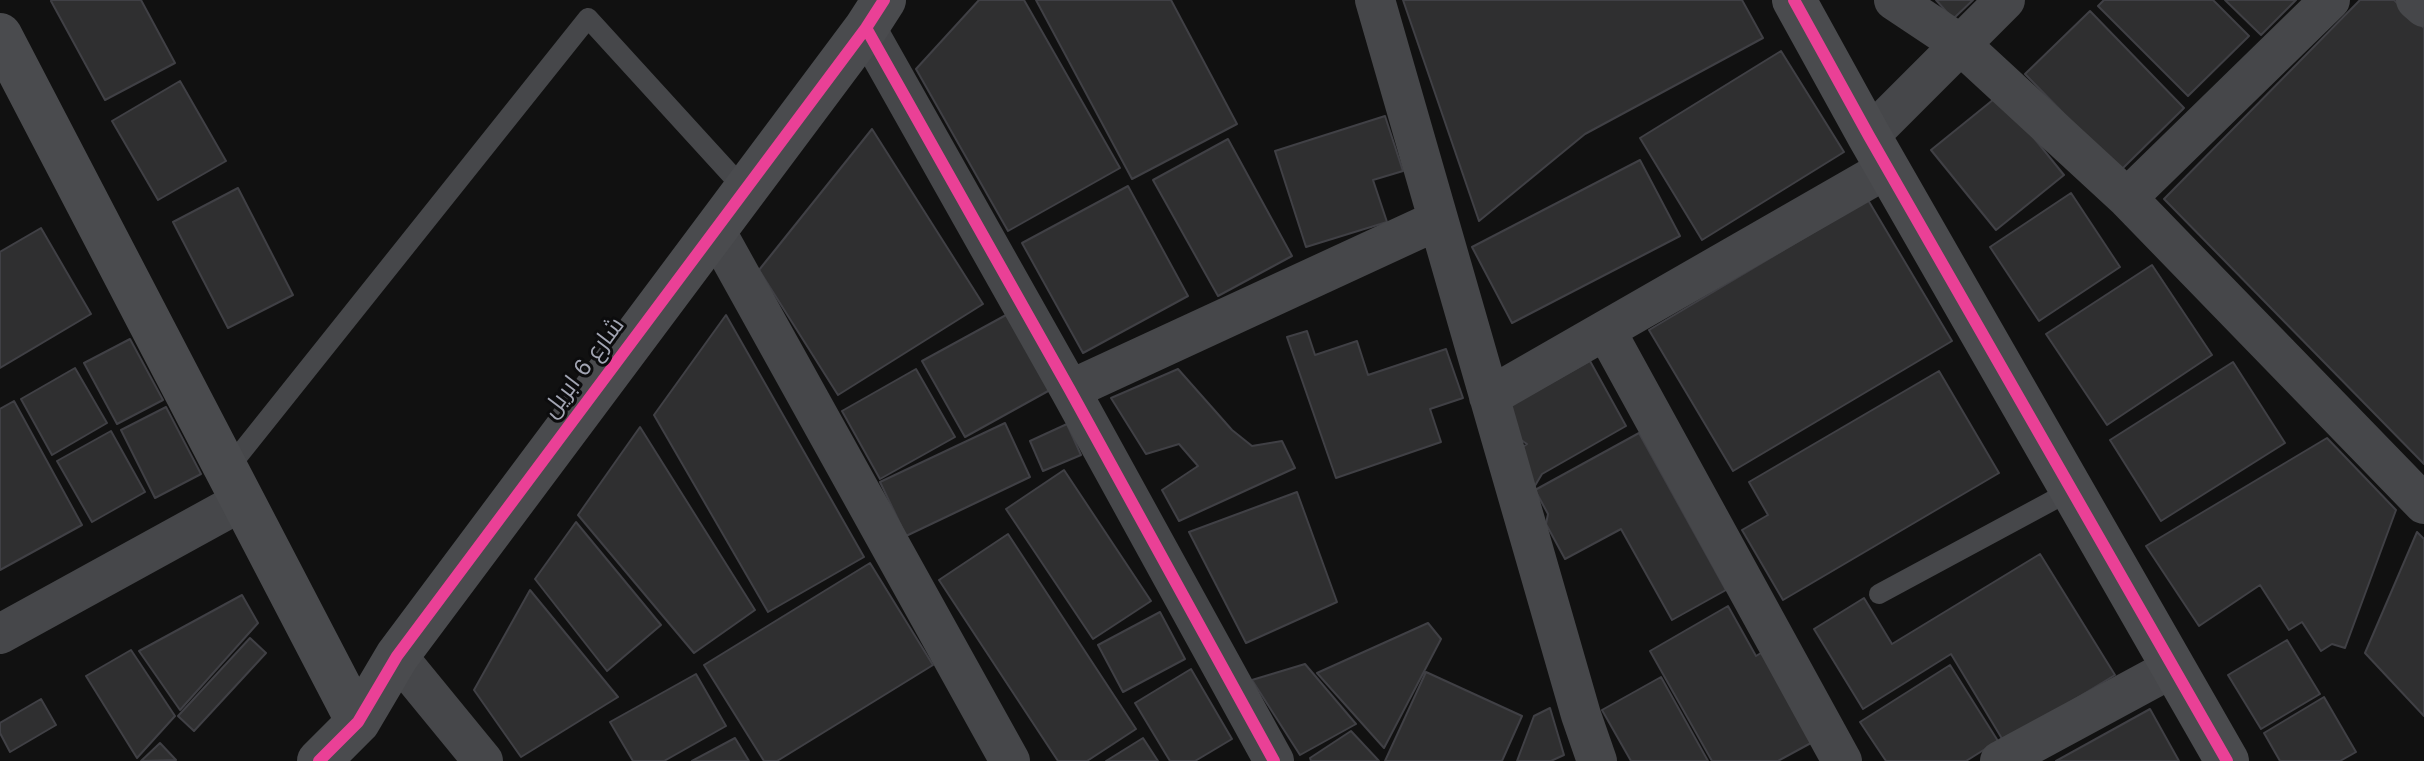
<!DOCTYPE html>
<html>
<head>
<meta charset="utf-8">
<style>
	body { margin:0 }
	canvas { display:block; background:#111 }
</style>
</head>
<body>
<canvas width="2424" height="761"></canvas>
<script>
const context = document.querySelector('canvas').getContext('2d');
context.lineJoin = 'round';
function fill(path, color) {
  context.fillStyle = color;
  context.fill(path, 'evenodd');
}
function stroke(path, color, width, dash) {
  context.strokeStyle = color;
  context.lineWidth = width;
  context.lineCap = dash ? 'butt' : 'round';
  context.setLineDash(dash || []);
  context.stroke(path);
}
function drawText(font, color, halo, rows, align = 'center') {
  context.font = font + ' Helvetica,Cairo,sans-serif';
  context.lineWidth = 6;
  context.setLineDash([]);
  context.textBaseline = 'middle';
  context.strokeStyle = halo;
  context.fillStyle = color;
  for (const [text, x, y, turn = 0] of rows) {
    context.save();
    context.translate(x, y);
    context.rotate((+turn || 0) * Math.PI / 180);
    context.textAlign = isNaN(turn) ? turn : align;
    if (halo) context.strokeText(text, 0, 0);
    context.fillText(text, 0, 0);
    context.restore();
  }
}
const building = new Path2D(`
	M 53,0 L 141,0 L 175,63 L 105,100 L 51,1 Z
	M 979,0 L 1024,0 L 1120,168 L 1008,231 L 916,69 Z
	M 1036,0 L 1171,0 L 1237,124 L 1132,179 Z
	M 1403,0 L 1742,0 L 1763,38 L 1585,134 L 1479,221 Z
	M 1936,0 L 1973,0 L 1953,19 Z
	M 2104,0 L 2213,0 L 2249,36 L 2188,96 L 2098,6 Z
	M 2225,0 L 2296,0 L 2261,35 Z
	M 2360,0 L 2394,0 L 2424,28 L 2424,464 L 2164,199 Z
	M 2090,11 L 2184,108 L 2120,171 L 2025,74 Z
	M 1781,51 L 1844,152 L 1702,240 L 1640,138 Z
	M 180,81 L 226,161 L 158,200 L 112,121 Z
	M 1999,95 L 2064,175 L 1996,230 L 1931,150 Z
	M 1385,116 L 1403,171 L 1373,180 L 1387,222 L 1306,247 L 1275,151 Z
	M 872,129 L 983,304 L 838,395 L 759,270 Z
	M 1228,139 L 1292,256 L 1218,296 L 1153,180 Z
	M 1640,160 L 1680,236 L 1512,323 L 1472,247 Z
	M 1128,186 L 1188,296 L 1083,353 L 1022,243 Z
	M 238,188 L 293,295 L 228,328 L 173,222 Z
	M 2071,193 L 2120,267 L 2039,321 L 1990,247 Z
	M 1868,200 L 1952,341 L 1733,471 L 1649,330 Z
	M 41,228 L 91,314 L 0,368 L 0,252 Z
	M 2152,265 L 2212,355 L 2107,425 L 2046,334 Z
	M 1017,309 L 1059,385 L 965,437 L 922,361 Z
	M 726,315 L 864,557 L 768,612 L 654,415 Z
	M 1307,331 L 1315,355 L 1357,341 L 1368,375 L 1446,349 L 1463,398 L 1430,409 L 1441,442 L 1336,478 L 1287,337 Z
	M 130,339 L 163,400 L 117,424 L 84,363 Z
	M 1590,361 L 1626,426 L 1542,474 L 1530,494 L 1517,451 L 1527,444 L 1515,436 L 1501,411 Z
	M 2233,362 L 2285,443 L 2161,521 L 2110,440 Z
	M 75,368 L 107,423 L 52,455 L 21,399 Z
	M 916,369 L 955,437 L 880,479 L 842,411 Z
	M 1178,369 L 1232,430 L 1252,446 L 1282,441 L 1295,468 L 1179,521 L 1162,490 L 1198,466 L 1179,444 L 1146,454 L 1111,398 Z
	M 1939,371 L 1999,473 L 1783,600 L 1742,530 L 1768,515 L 1749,482 Z
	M 14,401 L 82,525 L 0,570 L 0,409 Z
	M 166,407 L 201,474 L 155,498 L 121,430 Z
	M 1005,423 L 1030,477 L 906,536 L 880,482 Z
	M 1067,424 L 1081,455 L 1043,471 L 1030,441 Z
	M 640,427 L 755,610 L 694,653 L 578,515 Z
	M 111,431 L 145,492 L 92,522 L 57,461 Z
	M 1639,433 L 1726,590 L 1672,620 L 1621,529 L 1565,559 L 1546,524 L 1548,514 L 1535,490 Z
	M 2327,438 L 2396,510 L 2345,648 L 2332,644 L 2321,651 L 2302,622 L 2289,630 L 2260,585 L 2199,626 L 2146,546 Z
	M 1064,470 L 1151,601 L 1093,639 L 1006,509 Z
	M 1297,492 L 1337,602 L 1246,643 L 1189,532 Z
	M 576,522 L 661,625 L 607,671 L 535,579 Z
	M 2417,532 L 2424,539 L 2424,716 L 2365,653 Z
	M 1008,534 L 1136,729 L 1087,761 L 1058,761 L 939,580 Z
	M 2040,554 L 2115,675 L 2004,742 L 1951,654 L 1863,709 L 1814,629 L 1864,598 L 1892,644 Z
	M 870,563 L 933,665 L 777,761 L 764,761 L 704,665 Z
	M 530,590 L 618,697 L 521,757 L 474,690 Z
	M 242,595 L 258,623 L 180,710 L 139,651 Z
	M 1728,606 L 1756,656 L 1771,647 L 1822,737 L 1778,761 L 1712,761 L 1650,651 Z
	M 1160,612 L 1185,659 L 1123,692 L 1098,645 Z
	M 1428,623 L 1441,639 L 1384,748 L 1317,673 Z
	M 250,638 L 266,653 L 194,731 L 178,716 Z
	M 2287,640 L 2320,694 L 2261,729 L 2228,675 Z
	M 131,650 L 175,716 L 137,758 L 86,676 Z
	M 1305,664 L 1356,724 L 1300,755 L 1252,680 Z
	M 1950,665 L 1998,741 L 1966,761 L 1886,761 L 1860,722 Z
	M 1191,669 L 1232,739 L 1195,761 L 1170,761 L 1135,703 Z
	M 1426,672 L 1522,716 L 1502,761 L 1385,761 Z
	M 696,674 L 726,726 L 664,761 L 633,761 L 610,722 Z
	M 1661,677 L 1708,761 L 1631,761 L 1602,710 Z
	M 2324,697 L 2356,752 L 2340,761 L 2280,761 L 2264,733 Z
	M 41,699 L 56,725 L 10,752 L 0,733 L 0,723 Z
	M 1550,708 L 1564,755 L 1551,761 L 1517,761 L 1534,716 Z
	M 2150,709 L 2179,761 L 2056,761 Z
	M 1351,731 L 1379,761 L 1311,761 L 1310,758 Z
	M 735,738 L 749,761 L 692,761 Z
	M 1143,738 L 1158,761 L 1106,761 Z
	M 160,743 L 176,760 L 141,761 Z`);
const lane = new Path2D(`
	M 227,470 L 588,18 L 745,190
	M 1879,594 L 2072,490`);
const street = new Path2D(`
	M 1375,0 L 1581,715 L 1597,761
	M 1894,0 L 1960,44 L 2127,198 L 2424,504
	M 2416,0 L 2424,7
	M 866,28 L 1070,390 L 1274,761
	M 1869,136 L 2005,0
	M 2127,198 L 2330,0
	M 715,230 L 1010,761
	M 1606,331 L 1842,761
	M 1070,390 L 1438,220
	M 1489,397 L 1888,168
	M 0,634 L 242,501
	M 397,656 L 483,761
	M 2000,761 L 2174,667`);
const secondary = new Path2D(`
	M 1794,0 L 1869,136 L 2227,761
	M 0,35 L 358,722
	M 319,761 L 358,722 L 397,656 L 866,28 L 884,0`);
const cycleway = new Path2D(`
	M 1794,0 L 1869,136 L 2227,761
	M 866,28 L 1070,390 L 1274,761
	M 319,761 L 358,722 L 397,656 L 866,28 L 884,0`);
const streetNames = [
	["شارع 6 ابريل",584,368,-53]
];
fill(building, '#2f2f30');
stroke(building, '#404045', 2);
stroke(lane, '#46474a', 20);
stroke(street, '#46474a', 40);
stroke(secondary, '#4a4b4e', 44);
stroke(cycleway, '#ea4096', 12);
drawText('24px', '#a2a5b3', '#0c0c0d', streetNames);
</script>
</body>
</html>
